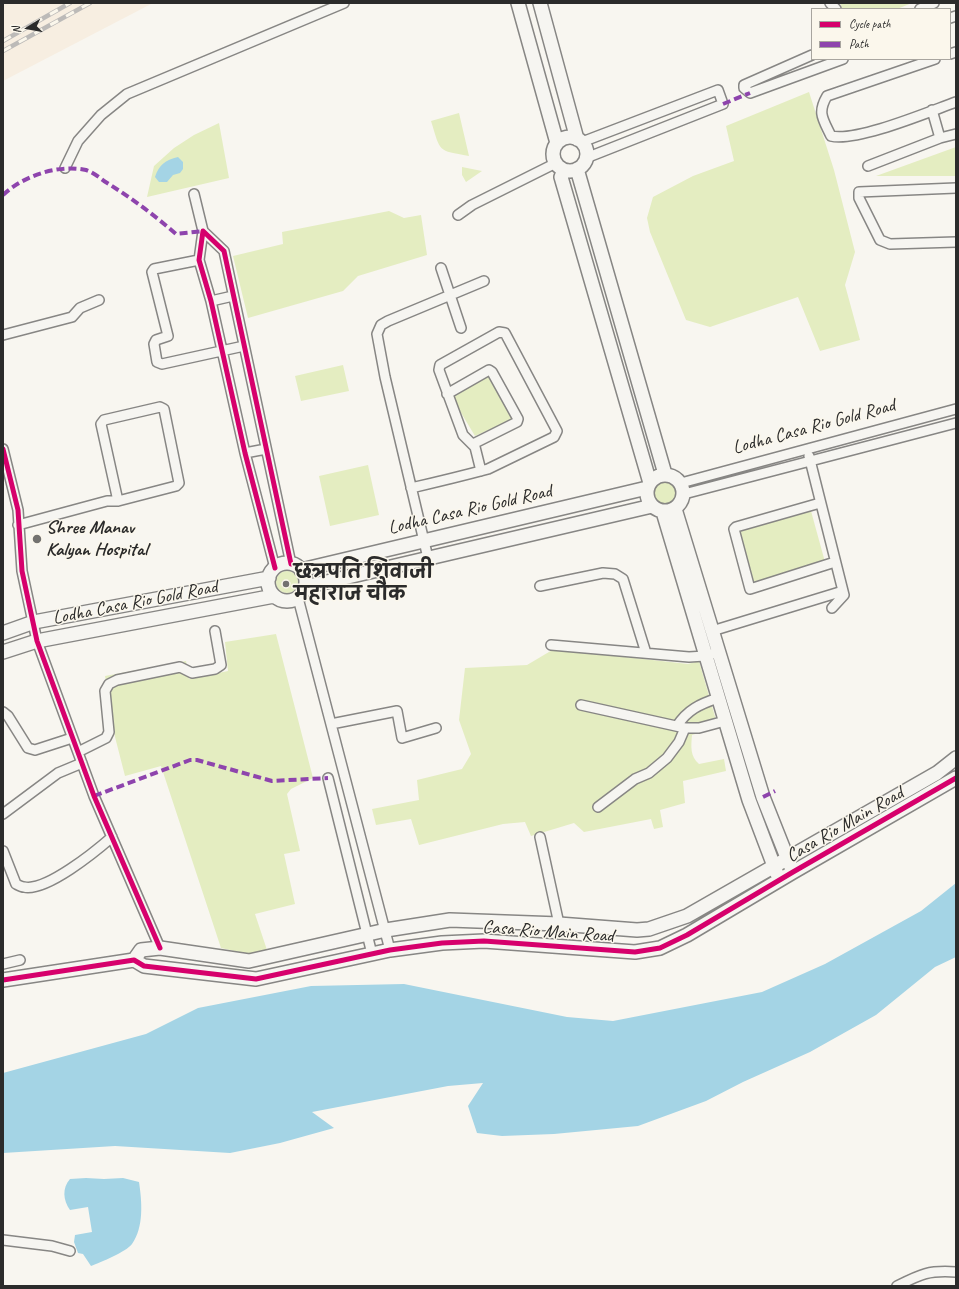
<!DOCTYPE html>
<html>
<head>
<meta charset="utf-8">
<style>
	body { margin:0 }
	#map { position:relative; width:959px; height:1289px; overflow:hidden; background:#f8f6f0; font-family:Caveat,sans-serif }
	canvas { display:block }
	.frame { position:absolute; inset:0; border:4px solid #2b2b2b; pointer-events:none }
	.legend { position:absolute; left:811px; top:8px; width:140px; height:52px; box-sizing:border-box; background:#fbf7ec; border:1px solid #a8a59f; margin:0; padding:5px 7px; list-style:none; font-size:12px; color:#2b2b2b }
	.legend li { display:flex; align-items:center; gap:8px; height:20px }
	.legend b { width:20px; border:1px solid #a8a59f }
	.north { position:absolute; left:8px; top:8px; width:40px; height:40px; -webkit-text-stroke:3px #fbf7ec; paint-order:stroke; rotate:259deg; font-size:11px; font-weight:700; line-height:16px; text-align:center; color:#2b2b2b }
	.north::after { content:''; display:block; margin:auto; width:14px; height:18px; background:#2b2b2b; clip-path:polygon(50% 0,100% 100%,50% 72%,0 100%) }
</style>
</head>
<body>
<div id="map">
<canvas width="959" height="1289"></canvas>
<div class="frame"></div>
<ul class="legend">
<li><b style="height:5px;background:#d6006c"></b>Cycle path</li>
<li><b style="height:5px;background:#8e44ad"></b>Path</li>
</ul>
<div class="north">N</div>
</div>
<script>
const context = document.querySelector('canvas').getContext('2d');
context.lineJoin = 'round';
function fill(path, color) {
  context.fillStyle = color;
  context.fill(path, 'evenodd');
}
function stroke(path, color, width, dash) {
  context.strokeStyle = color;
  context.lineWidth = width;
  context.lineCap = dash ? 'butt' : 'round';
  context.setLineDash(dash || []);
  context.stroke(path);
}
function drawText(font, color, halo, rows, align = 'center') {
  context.font = font + ' Caveat,"Playpen Sans Deva",sans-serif';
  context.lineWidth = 3;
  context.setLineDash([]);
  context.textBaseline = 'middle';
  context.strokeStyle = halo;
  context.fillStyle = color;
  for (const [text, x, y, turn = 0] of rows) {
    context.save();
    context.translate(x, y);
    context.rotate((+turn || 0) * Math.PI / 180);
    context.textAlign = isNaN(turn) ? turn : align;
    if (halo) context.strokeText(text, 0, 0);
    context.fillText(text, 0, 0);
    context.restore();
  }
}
const built = new Path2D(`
	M 3,3 L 153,3 L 3,81 Z`);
const green = new Path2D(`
	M 840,3 L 912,3 L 897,9 L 842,9 Z
	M 809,92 L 834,170 L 855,252 L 845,285 L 860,340 L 820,351 L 798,297 L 710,327 L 686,320 L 650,232 L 647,218 L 653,197 L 693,176 L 734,161 L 726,126 Z
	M 459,113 L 469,156 C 437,150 441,153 431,121 Z
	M 219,123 L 229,178 L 147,197 L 154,166 L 174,148 L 194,135 Z
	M 956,147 L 956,176 L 876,176 Z
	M 462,167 L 482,171 L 466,182 L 462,175 Z
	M 389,211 L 404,218 L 421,215 L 427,255 L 358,276 L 343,291 L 248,318 L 233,256 L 283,244 L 282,232 Z
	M 343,365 L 349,391 L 301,401 L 295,376 Z
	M 490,373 L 515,418 L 475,436 L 451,396 Z
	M 368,465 L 379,515 L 330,526 L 319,476 Z
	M654 493a11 11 0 1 1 22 0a11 11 0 1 1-22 0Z
	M 811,511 L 825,562 L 749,583 L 734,532 Z
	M276 582a11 11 0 1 1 22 0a11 11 0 1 1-22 0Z
	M 276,634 L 313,778 L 291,789 L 287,794 L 300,851 L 284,854 L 295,904 L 255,914 L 267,950 L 253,955 L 221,948 L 161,766 L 125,776 L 115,737 L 105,676 L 186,661 L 189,679 L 228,671 L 225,642 Z
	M 554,649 L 688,664 L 699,661 L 718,727 L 692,735 C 691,747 690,756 699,764 L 724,759 L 726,771 L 683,781 L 685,803 L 660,810 L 663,827 L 654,829 L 651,819 L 584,832 L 574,823 L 531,836 L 525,822 L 503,824 L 419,845 L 411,819 L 376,825 L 372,809 L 419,800 L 417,780 L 462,769 L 471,754 L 459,720 L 465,668 L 527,665 Z`);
const water = new Path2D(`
	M 178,157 L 183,162 L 183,169 L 180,173 L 173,175 L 167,182 L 159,182 L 155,177 C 159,165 165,160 178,157 Z
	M 956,883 L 956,957 L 935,967 L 876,1015 L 810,1052 L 743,1082 L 706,1101 L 638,1126 L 554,1134 L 502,1136 L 477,1133 L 468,1106 L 483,1083 L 448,1086 L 312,1112 L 334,1128 L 280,1143 L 230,1153 L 115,1146 L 3,1153 L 3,1073 L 146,1034 L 198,1008 L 311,986 L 404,984 L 567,1017 L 613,1021 L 762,992 L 825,964 L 921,911 Z
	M 86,1178 L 104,1179 L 123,1178 L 139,1182 C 142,1202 144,1227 132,1244 C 126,1252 101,1262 91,1266 L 83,1254 L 78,1253 L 74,1242 L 75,1235 L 92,1232 L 88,1207 L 70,1210 C 63,1200 62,1188 70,1179 Z`);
const street = new Path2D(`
	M 830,3 L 836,9
	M 920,9 L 934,3
	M 950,18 L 956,16
	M 950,54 L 956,52
	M 812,55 L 744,85 L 744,88 L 750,93 L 843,59
	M 935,59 L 827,96 C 817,113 823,119 831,136 C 857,142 928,112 956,102
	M 940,138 L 956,134
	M 582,142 L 718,90 L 723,104 L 586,158
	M 868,166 L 940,138 L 932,110
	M 65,168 L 78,141 L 101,115 L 127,94 L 344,3
	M 956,188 L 859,192 L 859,198 L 880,240 L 890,244 L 956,242
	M 194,194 L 203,231
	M 458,215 L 472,205 L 556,163
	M 199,260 L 154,269 L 152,272 L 168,336 L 156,340 L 154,344 L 157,362 L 162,364 L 244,346
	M 441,268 L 461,328
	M 211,301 L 233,296
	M 3,335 L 72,317 L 80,308 L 99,300
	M 447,394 L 489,370 L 492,372 L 518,419 L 517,422 L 473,444
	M 3,449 L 18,510 L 22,571 L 37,641 L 94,796 L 160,948
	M 245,453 L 266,449
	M 809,456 L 844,595 L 832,608
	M 681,483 L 956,409
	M 411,488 C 437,482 462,476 488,469 L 554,437 L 557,431 L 505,333 L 499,332 L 440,365 L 439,370 L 463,435 L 475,447 L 481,471
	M 684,494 L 956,423
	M 820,503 L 736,527 L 734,529 L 750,589 L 835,562
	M 18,525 L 107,501 L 118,501 L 176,486 L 179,483 L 164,409 L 160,407 L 104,420 L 101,424 L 118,501
	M 428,558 L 385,377 L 377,334 L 381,325 L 388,321 L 484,281
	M 275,568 L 245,453 L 211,301 L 199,260 L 203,231 L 224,251 L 291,564
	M 540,586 L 603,573 L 615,574 L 623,579 L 646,653
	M 298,598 L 390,950
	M 712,631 L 843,591
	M 551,645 L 689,657 L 705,656 L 718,652
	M 581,705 L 685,728 L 699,728 L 725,721
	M 3,712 L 8,716 L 28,748 L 35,750 L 72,738
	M 331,724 L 397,711 L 402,738 L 436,728
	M 677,726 C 687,710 700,704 718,698
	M 78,752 L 106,738 L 109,732 L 105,691 L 109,684 L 117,680 L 180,667 L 192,673 L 215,669 L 221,665 L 215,631
	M 328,778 L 372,954
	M 598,807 L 635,779 L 649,773 L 667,758 L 679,742 L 685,728
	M 3,814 L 58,773 L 82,763
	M 540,837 L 559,924
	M 3,851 L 16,884 C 18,885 21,887 24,887 C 46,892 96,851 112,837
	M 3,964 L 20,960
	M 3,1240 L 52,1246 L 70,1251
	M 897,1286 C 921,1274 929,1270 956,1272`);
const secondary = new Path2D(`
	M 518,3 L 557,143
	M 540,3 L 577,139
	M553 154a17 17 0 1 1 34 0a17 17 0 1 1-34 0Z
	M 577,169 L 665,474
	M 564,170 L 561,177 L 650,483
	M647 493a18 18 0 1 1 36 0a18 18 0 1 1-36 0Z
	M 675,509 L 763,797 L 790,865
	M 663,512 L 749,800 L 777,874
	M268 582a19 19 0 1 1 38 0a19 19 0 1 1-38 0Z
	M 301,570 L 647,488
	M 305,587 L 652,506
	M 3,633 L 34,622 L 269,578
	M 3,652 L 37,641 L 274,596
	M 134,960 L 141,950 L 160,948 L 249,961 L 386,930 L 450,920 L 559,924 L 637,930 L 649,929 L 687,916 L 937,773 L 956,758
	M 3,980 L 134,960 L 144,966 L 256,979 L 390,950 L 442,943 L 484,941 L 635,952 L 660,948 L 687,935 L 793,872 L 956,778`);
const rail = new Path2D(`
	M 3,41 L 70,3
	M 3,51 L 90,3`);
const quiet = new Path2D(`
	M 723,104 L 750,93
	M 3,195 C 23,176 58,164 86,170 C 92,172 99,177 104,181 C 130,197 153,214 176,234 L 203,231
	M 94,796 L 190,760 L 197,760 L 272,781 L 328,778
	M 763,797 L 775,791`);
const cycleway = new Path2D(`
	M 3,449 L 18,510 L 22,571 L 37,641 L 94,796 L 160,948
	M 275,568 L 245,453 L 211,301 L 199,260 L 203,231 L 224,251 L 291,564
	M 3,980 L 134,960 L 144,966 L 256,979 L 390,950 L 442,943 L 484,941 L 635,952 L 660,948 L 687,935 L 793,872 L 956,778`);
const markers = [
	[37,539,5,"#737270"],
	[286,584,4,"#737270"]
];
const streetNames = [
	["Lodha Casa Rio Gold Road",814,427,-15],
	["Lodha Casa Rio Gold Road",470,510,-13],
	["Lodha Casa Rio Gold Road",135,603,-11],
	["Casa Rio Main Road",845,825,-30],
	["Casa Rio Main Road",548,932,4]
];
const poiNames = [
	["Shree Manav",46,528],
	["Kalyan Hospital",46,550],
	["छत्रपति शिवाजी",294,573],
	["महाराज चौक",294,595]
];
fill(built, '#f7eee1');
fill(green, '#e4edc1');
fill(water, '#a4d4e5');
stroke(street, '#878684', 12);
stroke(secondary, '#878684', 16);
stroke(street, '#f6f5f1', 9);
stroke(secondary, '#f6f5f1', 13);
stroke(rail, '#bcbab8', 4.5);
stroke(rail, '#fbf7ec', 3, [9]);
stroke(quiet, '#8e44ad', 4, [8, 4]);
stroke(cycleway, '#d6006c', 5);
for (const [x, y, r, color] of markers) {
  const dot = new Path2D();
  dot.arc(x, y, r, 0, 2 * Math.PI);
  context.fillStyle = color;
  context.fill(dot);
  stroke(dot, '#fbf7ec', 1.5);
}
drawText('19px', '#2b2b2b', '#fbf7ec', streetNames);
drawText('bold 19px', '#2b2b2b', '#fbf7ec', poiNames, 'left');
</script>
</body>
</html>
